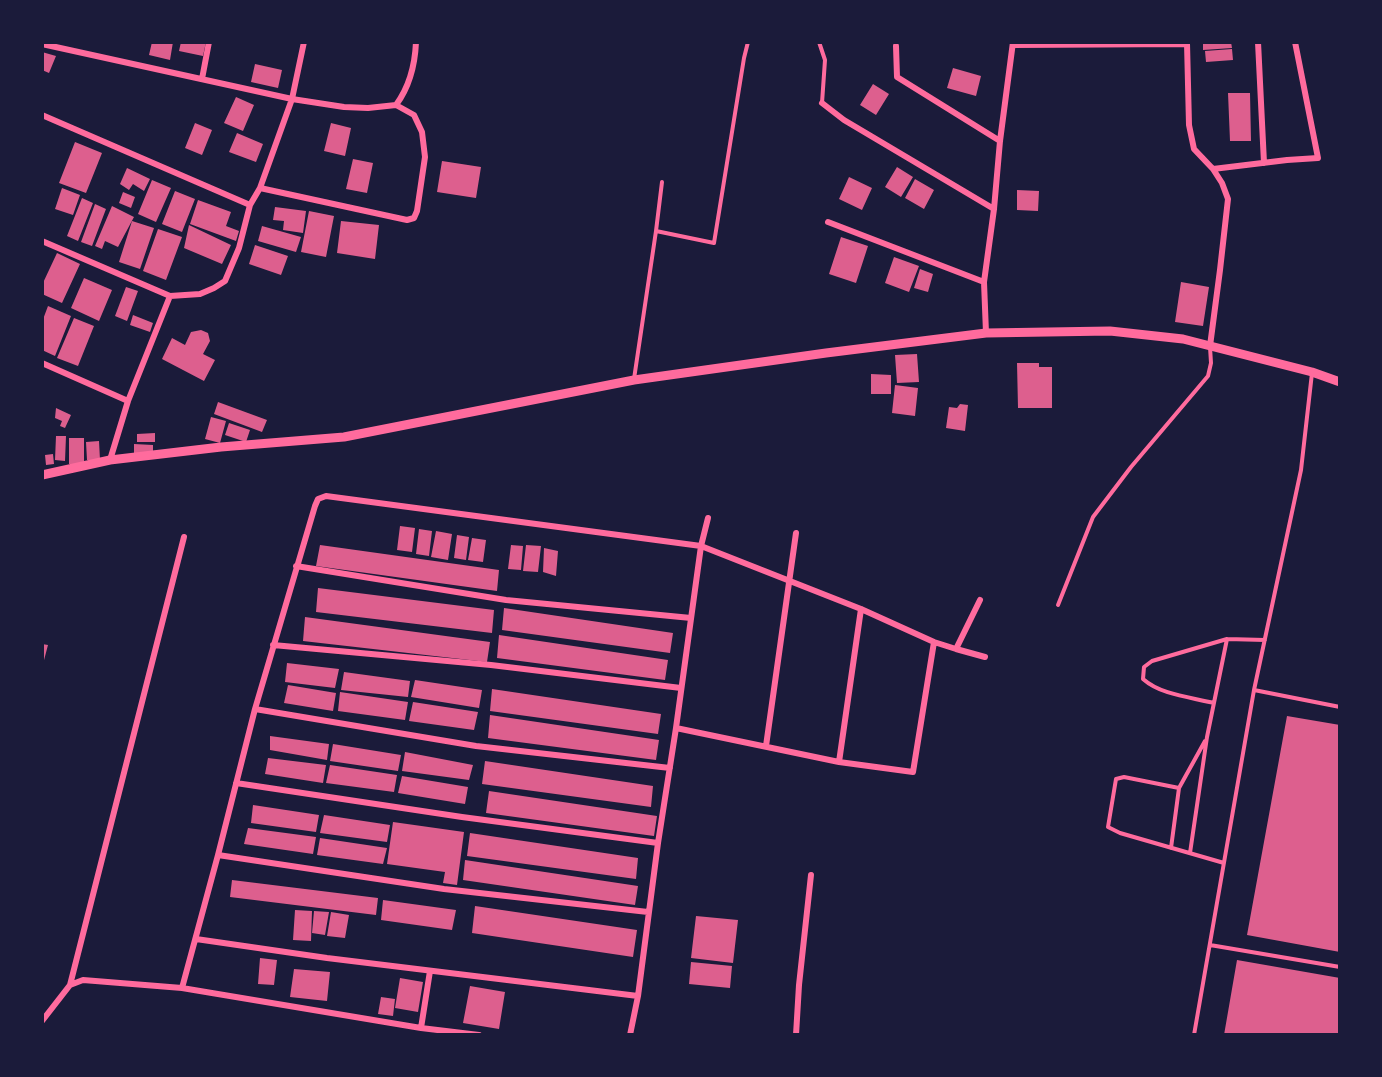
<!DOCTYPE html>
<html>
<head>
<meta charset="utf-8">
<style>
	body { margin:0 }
	#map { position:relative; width:1382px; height:1077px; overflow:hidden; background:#1b1b3a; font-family:"DejaVu Sans",sans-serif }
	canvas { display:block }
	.frame { position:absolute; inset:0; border:44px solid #1b1b3a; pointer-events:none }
</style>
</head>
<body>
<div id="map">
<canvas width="1382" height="1077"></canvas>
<div class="frame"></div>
</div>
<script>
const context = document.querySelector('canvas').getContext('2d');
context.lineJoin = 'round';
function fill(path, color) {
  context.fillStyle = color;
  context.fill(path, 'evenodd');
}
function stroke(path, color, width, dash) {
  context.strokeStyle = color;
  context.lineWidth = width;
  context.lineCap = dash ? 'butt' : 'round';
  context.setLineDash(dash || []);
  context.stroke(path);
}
const building = new Path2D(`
	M 152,42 L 173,42 L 170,60 L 149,55 Z
	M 181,42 L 206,42 L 203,56 L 179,51 Z
	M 1203,42 L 1231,42 L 1232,48 L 1203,50 Z
	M 1232,49 L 1233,60 L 1206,62 L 1205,51 Z
	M 42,52 L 56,56 L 49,73 L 42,70 Z
	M 255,64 L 282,70 L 278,88 L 251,82 Z
	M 953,68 L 981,76 L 976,96 L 947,88 Z
	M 873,84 L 889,94 L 876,115 L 860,105 Z
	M 1228,93 L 1250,93 L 1251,141 L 1230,141 Z
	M 236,97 L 254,105 L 243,131 L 224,123 Z
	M 195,123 L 212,130 L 202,155 L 185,148 Z
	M 331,123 L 351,128 L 345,156 L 324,151 Z
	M 237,133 L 263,144 L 256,162 L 229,152 Z
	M 75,142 L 102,153 L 86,193 L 59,183 Z
	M 353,159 L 373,163 L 367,193 L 346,189 Z
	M 442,161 L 481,167 L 476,198 L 437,192 Z
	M 897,167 L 913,177 L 901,197 L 885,187 Z
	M 127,168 L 150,179 L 144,191 L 133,184 L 129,190 L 120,184 Z
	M 849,177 L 872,188 L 862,210 L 839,199 Z
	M 915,179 L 934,190 L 924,209 L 905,198 Z
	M 152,180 L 171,188 L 156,222 L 138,214 Z
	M 62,188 L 80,195 L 73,215 L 55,209 Z
	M 1017,190 L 1039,191 L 1038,211 L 1017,210 Z
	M 175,191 L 195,199 L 182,232 L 162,224 Z
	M 123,192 L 135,197 L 131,208 L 119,203 Z
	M 82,198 L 93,203 L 78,241 L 67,236 Z
	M 198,200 L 231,212 L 226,226 L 239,231 L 236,241 L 190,224 Z
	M 95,204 L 106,209 L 92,246 L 81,242 Z
	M 112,206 L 134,217 L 118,247 L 105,241 L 102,249 L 95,246 Z
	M 275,207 L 306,211 L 303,233 L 283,230 L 284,221 L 273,220 Z
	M 309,211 L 334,216 L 326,257 L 301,252 Z
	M 132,221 L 154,228 L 140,269 L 119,262 Z
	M 341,221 L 379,225 L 375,259 L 337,253 Z
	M 189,225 L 231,245 L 222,264 L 184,248 Z
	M 262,226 L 301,237 L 296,252 L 258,241 Z
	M 158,229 L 182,237 L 166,280 L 143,271 Z
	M 841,237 L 868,246 L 856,283 L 829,274 Z
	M 255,245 L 288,256 L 281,275 L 249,264 Z
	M 57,253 L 80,264 L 62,303 L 42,294 L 42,285 Z
	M 894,257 L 919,266 L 909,292 L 885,283 Z
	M 920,269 L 933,274 L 928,292 L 914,288 Z
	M 84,278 L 112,290 L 99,321 L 71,308 Z
	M 1181,282 L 1209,287 L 1203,326 L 1175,322 Z
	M 126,287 L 138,291 L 127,321 L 115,316 Z
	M 48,306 L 71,316 L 55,356 L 42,350 L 42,322 Z
	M 133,315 L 153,323 L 150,332 L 130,325 Z
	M 74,318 L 94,326 L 78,366 L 57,358 Z
	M 201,330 L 208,333 L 210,341 L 203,354 L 215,360 L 204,381 L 162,359 L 172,338 L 185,345 L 191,332 Z
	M 917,354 L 919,382 L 897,383 L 895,355 Z
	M 1017,363 L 1039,363 L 1039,367 L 1052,367 L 1052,408 L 1018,408 Z
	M 871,374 L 891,375 L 891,394 L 871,394 Z
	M 895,385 L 918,388 L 915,416 L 892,413 Z
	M 218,402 L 267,420 L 262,432 L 214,414 Z
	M 960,404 L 968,405 L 965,431 L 946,428 L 949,407 L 957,408 Z
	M 56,408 L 71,415 L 65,428 L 60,426 L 62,421 L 55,418 Z
	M 211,417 L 226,421 L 220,443 L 205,439 Z
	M 229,423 L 250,430 L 246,442 L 225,435 Z
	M 155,433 L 155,442 L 137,442 L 137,434 Z
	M 56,436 L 66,436 L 65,461 L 55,460 Z
	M 69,438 L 84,438 L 84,464 L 69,464 Z
	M 99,441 L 100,460 L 87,460 L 86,442 Z
	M 134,444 L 153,445 L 153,453 L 134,453 Z
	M 53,454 L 54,464 L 46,465 L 45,455 Z
	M 400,526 L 415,528 L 412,552 L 397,550 Z
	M 419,529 L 432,531 L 429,556 L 416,554 Z
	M 436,531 L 452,534 L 448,560 L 431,557 Z
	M 457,535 L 469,537 L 466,560 L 454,558 Z
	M 472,538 L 486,540 L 483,562 L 468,560 Z
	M 320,545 L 499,570 L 497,591 L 316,566 Z
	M 511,545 L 523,546 L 521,570 L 508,569 Z
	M 526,545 L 541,546 L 538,572 L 523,571 Z
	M 544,548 L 558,551 L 556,576 L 543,572 Z
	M 318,588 L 494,610 L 492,633 L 316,612 Z
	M 504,608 L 673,633 L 670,653 L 502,630 Z
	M 305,617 L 490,642 L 487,662 L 303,641 Z
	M 499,635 L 668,660 L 665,680 L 497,658 Z
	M 42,644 L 48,645 L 43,664 L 42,664 Z
	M 287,663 L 339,669 L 335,688 L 285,682 Z
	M 344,672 L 410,681 L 408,697 L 341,690 Z
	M 415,680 L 482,690 L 479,708 L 411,697 Z
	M 288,685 L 336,693 L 333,711 L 284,703 Z
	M 492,689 L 661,714 L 658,734 L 490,711 Z
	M 340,692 L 408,702 L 405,720 L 338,711 Z
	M 413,702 L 478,712 L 474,730 L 409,721 Z
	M 490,715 L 659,740 L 656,760 L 488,738 Z
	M 1287,716 L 1340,725 L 1340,952 L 1247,935 Z
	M 270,736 L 329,744 L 327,760 L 270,750 Z
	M 333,744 L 401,755 L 398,771 L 330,761 Z
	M 405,752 L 473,765 L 469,780 L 402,771 Z
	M 268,758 L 326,765 L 323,783 L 265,774 Z
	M 485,761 L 653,786 L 651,807 L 482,784 Z
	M 330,765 L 397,775 L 394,792 L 326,783 Z
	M 402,776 L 468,787 L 465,804 L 398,793 Z
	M 489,791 L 657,816 L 654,836 L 486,813 Z
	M 253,805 L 319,815 L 316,832 L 251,823 Z
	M 324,815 L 390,825 L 387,842 L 320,833 Z
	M 393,822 L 464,832 L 457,885 L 443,883 L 445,872 L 387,864 Z
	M 248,828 L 316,837 L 313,854 L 244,844 Z
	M 470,833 L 638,858 L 636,879 L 467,856 Z
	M 320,838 L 387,848 L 383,864 L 317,855 Z
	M 465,860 L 638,886 L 635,905 L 463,880 Z
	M 232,880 L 378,898 L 376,915 L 230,897 Z
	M 383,900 L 456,910 L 452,930 L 381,920 Z
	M 475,906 L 637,930 L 633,957 L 472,933 Z
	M 295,910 L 312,911 L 311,941 L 293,940 Z
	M 314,911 L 329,912 L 325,935 L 312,933 Z
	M 331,912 L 349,915 L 345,938 L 327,936 Z
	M 696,916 L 738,920 L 733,963 L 691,958 Z
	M 260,958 L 277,960 L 274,985 L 258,984 Z
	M 1237,960 L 1340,978 L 1340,1035 L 1224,1035 Z
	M 691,962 L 732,966 L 730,988 L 689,984 Z
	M 294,969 L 330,972 L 327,1001 L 290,997 Z
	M 400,978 L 423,982 L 418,1012 L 395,1008 Z
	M 470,986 L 505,992 L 499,1029 L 463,1023 Z
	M 381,997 L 395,999 L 393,1016 L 378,1014 Z`);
const service = new Path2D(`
	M 819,42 L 825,60 L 822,103
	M 656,231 L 662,182
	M 634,379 L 656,231 L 714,243 L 744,58 L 748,42
	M 1058,605 L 1093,517 L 1131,467 L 1208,376 L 1211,363 L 1210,347
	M 1254,690 L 1340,707
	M 1214,703 C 1190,697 1161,695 1143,679 L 1144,667 L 1152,661 L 1227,639 L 1265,640
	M 1179,788 L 1205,741
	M 1171,848 L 1179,788 L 1124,777 L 1116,779 L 1108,827 L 1120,833 L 1224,863
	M 1190,853 L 1207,737 L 1227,639
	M 1210,945 L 1340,967
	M 1194,1035 L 1254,690 L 1301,470 L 1312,373`);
const minor = new Path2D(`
	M 1258,42 L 1264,163
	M 1187,43 L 1189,125 L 1194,149 L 1213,169
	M 42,44 L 292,99 L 344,107 L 368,108 L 396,105 L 414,115 L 422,132 L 425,157 L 417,211 L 414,218 L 407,220 L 260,188
	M 1013,45 L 1187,44
	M 896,46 L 897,77 L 1000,141
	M 202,79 L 209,42
	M 822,103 L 844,120 L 994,209
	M 396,105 C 410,86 415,65 416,42
	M 42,115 L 250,205
	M 828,222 L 984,282
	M 42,241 L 170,296
	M 986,333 L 984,282 L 994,209 L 1000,141 L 1013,42
	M 1210,346 L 1220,270 L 1228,199 L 1222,183 L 1213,169 L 1287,160 L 1318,158 L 1295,42
	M 42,363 L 128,401
	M 110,460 L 128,401 L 170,296 L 200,294 L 214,288 L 225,281 L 239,248 L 250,205 L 260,188 L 292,99 L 304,42
	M 296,566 L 506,600 L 691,618
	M 273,645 L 491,665 L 681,688
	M 956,649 L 980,600
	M 255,709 L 476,746 L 670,768
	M 676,728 L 839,762 L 913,772 L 934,642
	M 766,746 L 796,533
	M 839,762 L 861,609
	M 236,783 L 462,817 L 658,843
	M 218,855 L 444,889 L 648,912
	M 196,939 L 327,958 L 638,996
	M 70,985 L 83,980 L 182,988 L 421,1028 L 479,1035
	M 182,988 L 218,855 L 255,709 L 315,506 L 318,499 L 326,496 L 701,546 L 861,609 L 934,642 L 956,649 L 985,657
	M 42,1021 L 70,985 L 184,537
	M 421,1028 L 430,971
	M 630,1035 L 638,996 L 658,843 L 676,728 L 701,546 L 708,518
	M 796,1035 L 799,985 L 811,875`);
const tertiary = new Path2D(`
	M 42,475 L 110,460 L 221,447 L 344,437 L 634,380 L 826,353 L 986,333 L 1110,331 L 1183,339 L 1312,372 L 1340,382`);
fill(building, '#dd5f8e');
stroke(service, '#ff6b9d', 4);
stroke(minor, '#ff6b9d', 6);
stroke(tertiary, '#ff6b9d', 9);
</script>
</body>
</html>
